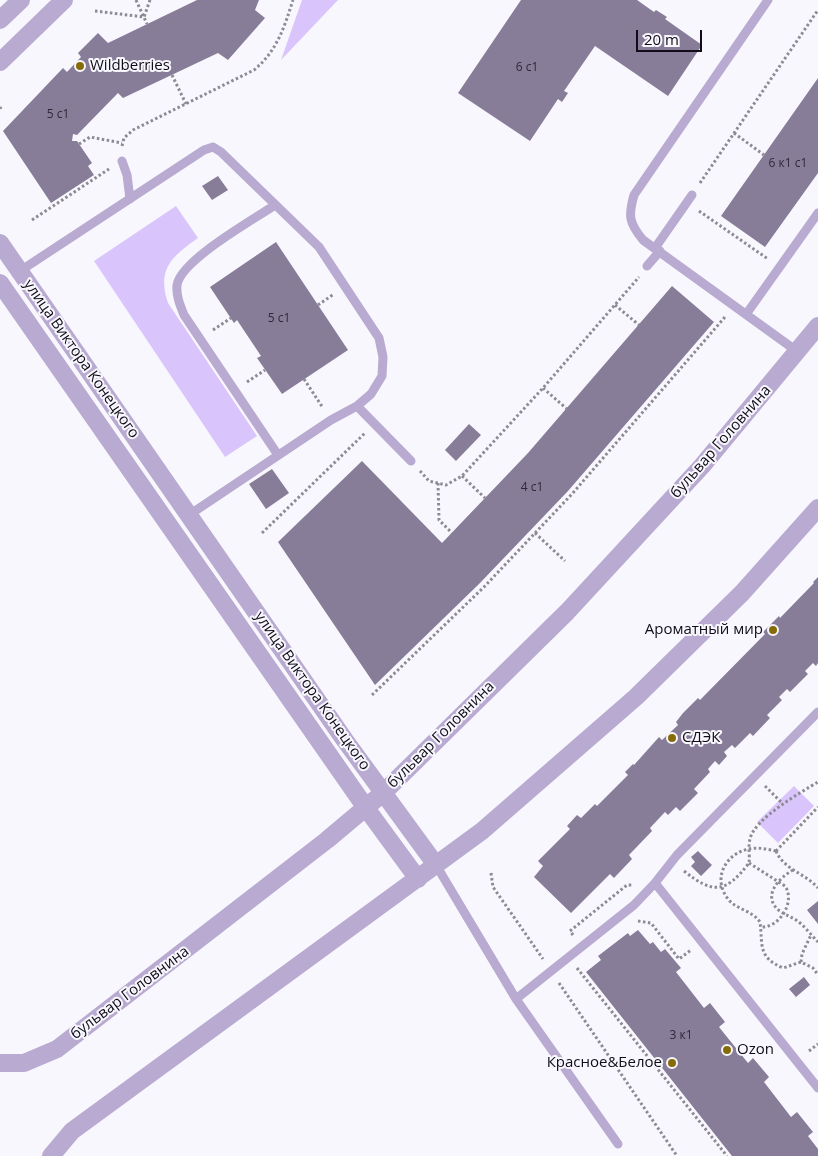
<!DOCTYPE html>
<html>
<head>
<meta charset="utf-8">
<style>
	body { margin:0 }
	#map { position:relative; width:818px; height:1156px; overflow:hidden; background:#f9f7fe; font-family:"Open Sans",sans-serif }
	canvas { display:block }
	.scale { position:absolute; left:636px; top:30px; width:66px; height:22px; box-sizing:border-box; border:2px solid #110d18; border-top:0; padding-left:6px; font-size:15px; line-height:18px; white-space:nowrap; color:#110d18; -webkit-text-stroke:4px #f9f7fe; paint-order:stroke }
</style>
</head>
<body>
<div id="map">
<canvas width="818" height="1156"></canvas>
<div class="scale">20 m</div>
</div>
<script>
const context = document.querySelector('canvas').getContext('2d');
context.lineJoin = 'round';
function fill(path, color) {
  context.fillStyle = color;
  context.fill(path, 'evenodd');
}
function stroke(path, color, width, dash) {
  context.strokeStyle = color;
  context.lineWidth = width;
  context.lineCap = dash ? 'butt' : 'round';
  context.setLineDash(dash || []);
  context.stroke(path);
}
function drawText(font, color, halo, rows, align = 'center') {
  context.font = font + ' "Open Sans",sans-serif';
  context.lineWidth = 4;
  context.setLineDash([]);
  context.textBaseline = 'middle';
  context.strokeStyle = halo;
  context.fillStyle = color;
  for (const [text, x, y, turn = 0] of rows) {
    context.save();
    context.translate(x, y);
    context.rotate((+turn || 0) * Math.PI / 180);
    context.textAlign = isNaN(turn) ? turn : align;
    if (halo) context.strokeText(text, 0, 0);
    context.fillText(text, 0, 0);
    context.restore();
  }
}
const green = new Path2D(`
	M 302,0 L 338,0 L 281,60 Z
	M 176,206 L 198,238 C 171,257 157,269 168,303 L 257,436 L 225,457 L 94,261 Z
	M 794,786 L 814,806 L 778,843 L 757,822 Z`);
const building = new Path2D(`
	M 197,0 L 259,0 L 255,10 L 265,18 L 228,60 L 218,53 L 123,98 L 118,93 L 77,135 L 73,134 L 72,141 L 77,141 L 92,163 L 88,166 L 94,175 L 51,203 L 3,131 L 63,68 L 67,72 L 81,57 L 78,53 L 98,33 L 108,43 Z
	M 521,0 L 637,0 L 654,12 L 656,10 L 667,17 L 665,19 L 702,45 L 668,96 L 595,46 L 564,91 L 568,93 L 562,102 L 558,99 L 530,141 L 458,93 Z
	M 818,78 L 818,173 L 765,247 L 721,216 Z
	M 218,176 L 228,190 L 212,200 L 202,186 Z
	M 276,242 L 348,350 L 282,394 L 257,358 L 261,356 L 237,320 L 234,323 L 210,287 Z
	M 672,286 L 714,322 L 568,491 L 480,583 L 375,685 L 278,542 L 362,461 L 442,543 L 528,453 Z
	M 469,424 L 481,435 L 456,461 L 445,450 Z
	M 272,469 L 289,493 L 266,509 L 249,484 Z
	M 818,577 L 818,663 L 816,666 L 813,663 L 805,671 L 808,674 L 790,692 L 787,689 L 779,697 L 782,700 L 767,715 L 770,718 L 753,736 L 750,733 L 735,748 L 732,745 L 724,752 L 727,756 L 719,765 L 715,761 L 708,769 L 710,772 L 694,789 L 698,793 L 680,811 L 676,807 L 668,815 L 665,812 L 650,828 L 652,831 L 629,855 L 632,859 L 614,878 L 610,874 L 571,913 L 534,877 L 543,866 L 538,861 L 570,829 L 567,826 L 577,815 L 581,818 L 595,804 L 597,806 L 628,775 L 625,772 L 633,764 L 634,765 L 659,737 L 662,740 L 678,725 L 676,722 L 683,713 L 698,698 L 700,700 L 765,634 L 763,632 L 779,616 L 780,618 L 814,583 L 813,582 Z
	M 698,851 L 712,865 L 701,876 L 691,866 L 695,862 L 691,857 Z
	M 818,901 L 818,924 L 807,910 Z
	M 638,930 L 650,944 L 653,942 L 661,952 L 665,949 L 681,968 L 676,972 L 704,1008 L 710,1003 L 725,1022 L 719,1027 L 748,1063 L 753,1058 L 769,1077 L 764,1082 L 791,1117 L 797,1112 L 813,1132 L 808,1136 L 818,1149 L 818,1156 L 732,1156 L 586,972 L 601,960 L 598,956 L 628,933 L 630,936 Z
	M 804,977 L 810,985 L 796,997 L 789,989 Z`);
const path = new Path2D(`
	M 136,0 L 147,24
	M 95,11 L 144,17 L 150,0
	M 172,75 L 186,104
	M 0,107 L 1,109
	M 734,133 L 764,155
	M 79,144 L 90,137 L 122,143
	M 122,146 L 124,138 L 133,130 L 254,70 C 277,51 284,28 293,0
	M 700,183 L 818,10
	M 699,211 L 768,259
	M 32,220 L 109,169
	M 318,305 L 334,294
	M 615,305 L 639,325
	M 213,330 L 231,318
	M 304,379 L 323,408
	M 247,382 L 265,370
	M 543,388 L 567,409
	M 420,471 L 429,481 L 446,485 L 462,476 L 543,388 L 639,277
	M 462,476 L 485,498
	M 438,483 L 439,520 L 452,533
	M 262,533 L 365,433
	M 535,533 L 565,561
	M 372,695 L 484,587 L 572,494 L 725,317
	M 765,786 L 782,803
	M 776,851 C 767,849 758,847 749,849 C 727,853 713,876 726,896 C 734,910 751,909 760,922 C 763,944 757,957 783,968 L 801,962 L 813,968 L 818,975
	M 776,851 L 818,807
	M 776,851 C 784,870 805,873 818,888
	M 749,863 L 785,886 C 796,902 779,928 761,927
	M 793,870 C 777,879 761,898 781,912 C 786,915 791,917 796,920 C 804,925 811,935 818,942
	M 684,871 C 713,894 725,894 749,863 C 750,856 748,846 750,839 C 754,819 801,792 818,782
	M 491,873 L 493,887 L 543,959
	M 638,921 L 651,923 L 679,959 L 691,950
	M 573,935 L 570,931 L 627,885 L 632,885
	M 801,962 L 802,954 L 811,935
	M 577,968 L 727,1156
	M 559,983 L 677,1156
	M 809,1051 L 818,1044`);
const service = new Path2D(`
	M 768,0 L 634,195 C 628,216 629,223 643,240 L 798,352
	M 122,161 L 127,175 L 130,199
	M 275,205 C 253,220 181,260 177,285 C 176,296 180,305 184,315 L 278,455
	M 655,248 L 692,195
	M 647,266 L 660,251
	M 20,271 L 204,150 L 213,147 L 221,152 L 319,247 L 379,338 L 383,357 L 382,376 L 371,394 L 357,406 L 331,420 L 189,515
	M 747,313 L 818,213
	M 357,406 L 411,461
	M 436,865 L 516,999 L 618,1144
	M 655,883 L 818,1088
	M 516,999 L 634,905 L 655,883 L 677,855 L 818,712`);
const minor = new Path2D(`
	M 0,20 L 21,0
	M 0,62 L 64,0
	M 0,243 L 344,739 L 436,865
	M 0,283 L 366,808 L 418,879
	M 0,1063 L 24,1063 L 57,1049 L 327,840 L 383,793 L 567,612 L 702,466 L 818,326
	M 51,1156 L 72,1131 L 482,831 L 636,697 L 742,593 L 818,508`);
const markers = [
	[80,66,5,"#856c08"],
	[773,630,5,"#856c08"],
	[672,738,5,"#856c08"],
	[727,1050,5,"#856c08"],
	[672,1063,5,"#856c08"]
];
const numberNames = [
	["6 с1",527,68],
	["5 с1",58,115],
	["6 к1 с1",788,164],
	["5 с1",279,319],
	["4 с1",532,488],
	["3 к1",681,1036]
];
const poiNames = [
	["Wildberries",90,66],
	["Ароматный мир",763,630,"right"],
	["СДЭК",682,738],
	["Ozon",737,1050],
	["Красное&Белое",662,1063,"right"]
];
const streetNames = [
	["улица Виктора Конецкого",81,359,55],
	["бульвар Головнина",721,442,-49],
	["улица Виктора Конецкого",312,691,55],
	["бульвар Головнина",441,735,-45],
	["бульвар Головнина",130,993,-37]
];
fill(green, '#d9c5fc');
fill(building, '#877d99');
stroke(path, '#8d8a93', 3, [2.5, 2.5]);
stroke(service, '#b8aad0', 9);
stroke(minor, '#b8aad0', 18);
for (const [x, y, r, color] of markers) {
  const dot = new Path2D();
  dot.arc(x, y, r, 0, 2 * Math.PI);
  context.fillStyle = color;
  context.fill(dot);
  stroke(dot, '#f9f7fe', 2);
}
drawText('12px', '#2e2938', null, numberNames);
drawText('15px', '#110d18', '#f9f7fe', poiNames, 'left');
drawText('15px', '#110d18', '#f9f7fe', streetNames);
</script>
</body>
</html>
